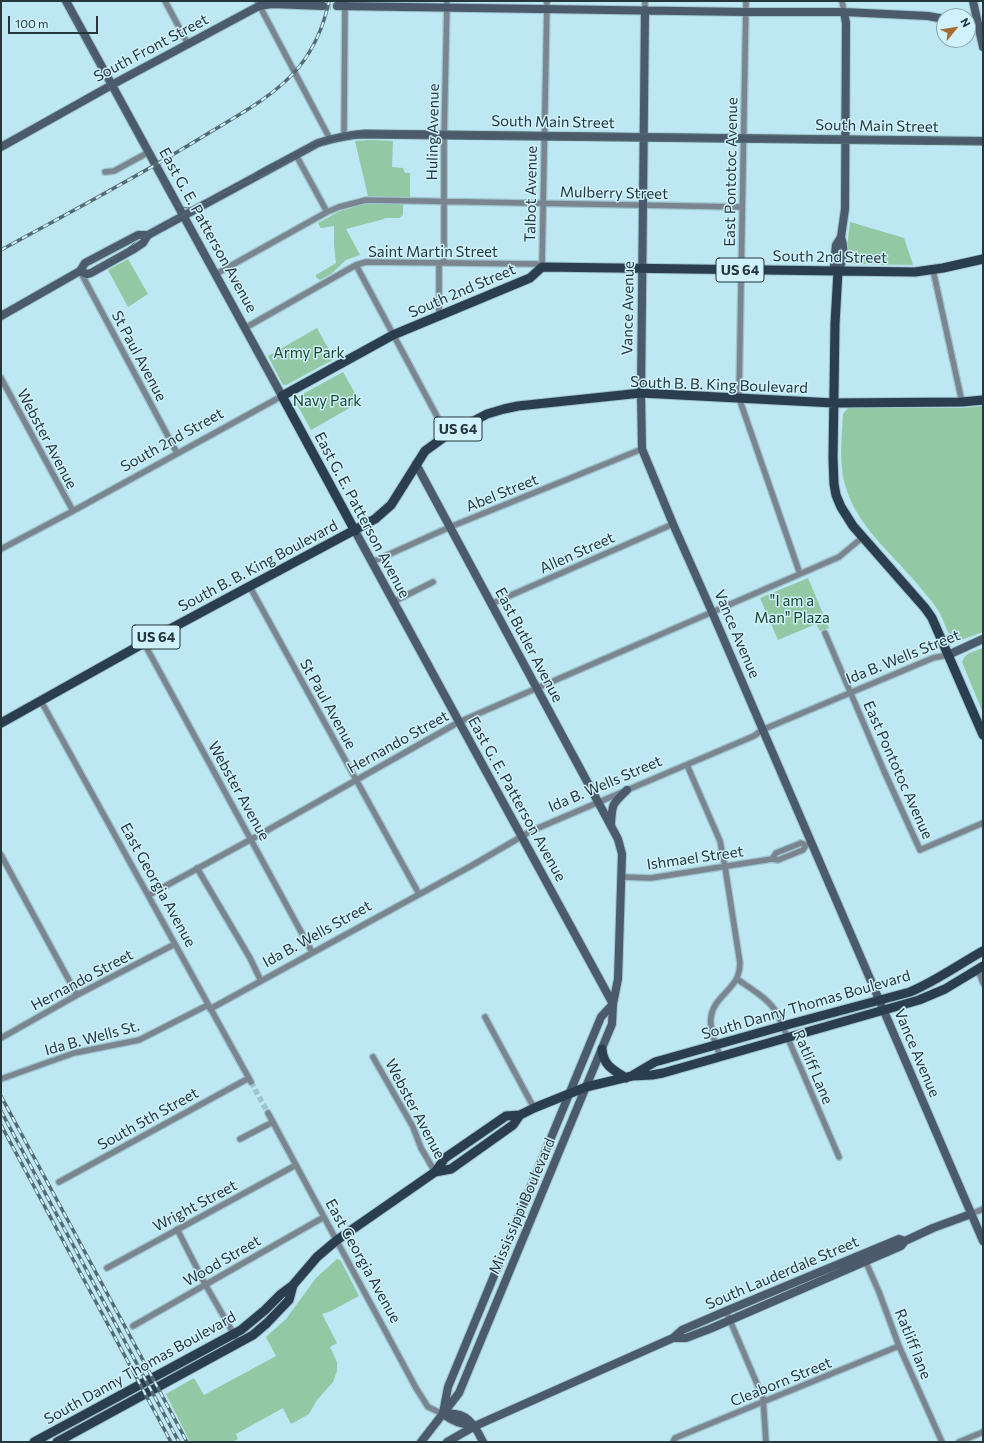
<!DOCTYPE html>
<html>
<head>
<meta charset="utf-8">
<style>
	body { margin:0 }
	#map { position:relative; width:984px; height:1443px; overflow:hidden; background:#bce7f3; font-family:Commissioner,sans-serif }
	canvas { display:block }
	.frame { position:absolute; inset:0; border:2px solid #26373c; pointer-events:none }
	.north { position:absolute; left:936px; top:8px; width:40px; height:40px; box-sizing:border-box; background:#d0f2fc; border:1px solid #8ca7af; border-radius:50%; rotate:60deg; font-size:11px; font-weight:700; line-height:16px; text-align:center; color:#26373c }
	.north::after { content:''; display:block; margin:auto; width:14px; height:18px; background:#aa6d31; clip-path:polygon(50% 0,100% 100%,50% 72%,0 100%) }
	.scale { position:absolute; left:8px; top:16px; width:90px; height:18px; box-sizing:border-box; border:2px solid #26373c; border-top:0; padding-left:5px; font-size:12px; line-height:14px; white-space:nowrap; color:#26373c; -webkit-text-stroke:3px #d0f2fc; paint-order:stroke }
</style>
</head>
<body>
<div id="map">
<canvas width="984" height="1443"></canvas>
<div class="frame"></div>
<div class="north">N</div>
<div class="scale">100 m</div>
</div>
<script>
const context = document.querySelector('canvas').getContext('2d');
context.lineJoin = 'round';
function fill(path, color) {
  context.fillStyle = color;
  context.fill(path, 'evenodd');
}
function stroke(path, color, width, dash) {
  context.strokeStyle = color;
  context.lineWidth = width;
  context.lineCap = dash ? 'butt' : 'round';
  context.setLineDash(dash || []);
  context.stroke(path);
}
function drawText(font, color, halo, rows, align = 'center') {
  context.font = font + ' Commissioner,sans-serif';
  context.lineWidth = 3;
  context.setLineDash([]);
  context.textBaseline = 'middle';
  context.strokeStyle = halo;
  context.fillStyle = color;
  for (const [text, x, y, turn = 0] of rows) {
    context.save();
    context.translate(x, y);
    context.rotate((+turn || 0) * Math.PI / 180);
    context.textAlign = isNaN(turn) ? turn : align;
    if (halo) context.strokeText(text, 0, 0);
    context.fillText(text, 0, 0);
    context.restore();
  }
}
const green = new Path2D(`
	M 371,140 L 393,141 L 392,167 L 403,168 L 405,173 L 410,173 L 410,198 L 368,196 L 355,141 Z
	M 367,203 L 403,204 L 403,215 L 399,218 L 385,218 L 384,219 L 346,229 L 360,255 L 346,260 L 331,274 L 320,280 L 316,277 L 316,275 L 336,263 L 334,245 L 334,226 L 321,228 L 318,223 L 340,211 Z
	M 850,222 L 904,238 L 913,265 L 855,264 L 849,262 L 846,256 Z
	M 128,259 L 148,294 L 128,307 L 108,270 Z
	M 317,328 L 334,359 L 286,385 L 283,385 L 268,356 Z
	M 343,372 L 360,402 L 311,430 L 294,399 Z
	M 983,406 L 983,632 L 955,642 C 948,636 946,626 942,618 C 938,608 930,599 923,591 C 895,555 855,527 844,481 C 839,460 842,435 843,414 L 848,408 L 961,408 Z
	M 808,578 L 829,628 L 820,631 L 816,624 L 778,640 L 760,598 Z
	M 983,648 L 983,713 L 962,662 C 964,653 975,651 983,648 Z
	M 337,1259 L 340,1260 L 342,1263 L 359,1296 L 331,1311 L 322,1314 L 337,1343 L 330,1347 L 337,1362 L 337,1371 L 333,1382 L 317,1400 L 309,1414 L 291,1424 L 283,1408 L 236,1434 L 238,1439 L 232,1442 L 190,1442 L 166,1394 L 194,1378 L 204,1395 L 276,1356 L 266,1337 L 286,1319 L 316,1278 Z`);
const streetTunnel = new Path2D(`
	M 251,1082 L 268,1113`);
const secondaryTunnel = new Path2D(`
	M 323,6 L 337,6`);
const street = new Path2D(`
	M 165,1 L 188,44
	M 257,1 L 330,139
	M 746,1 L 739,398 L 800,574
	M 842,1 L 844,12
	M 645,10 L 645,1
	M 344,136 L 345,1
	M 296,155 L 327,212
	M 105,172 L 114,171 L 149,152
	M 444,263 L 444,142 L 447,1
	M 356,265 L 447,435
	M 542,267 L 547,1
	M 933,270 L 962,402
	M 80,271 L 177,453
	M 216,274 L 327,212 L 339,207 L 366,200 L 742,207
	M 439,316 L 439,263
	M 245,328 L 356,265 L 366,262 L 537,264 L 542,267
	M 1,378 L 73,511
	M 1,549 L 73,511 L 282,396
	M 372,562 L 450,527 L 642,449
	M 250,587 L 419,894
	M 393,602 L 433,582
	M 491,604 L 673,524
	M 825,633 L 884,771 L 920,850 L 983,823
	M 144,643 L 312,952
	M 41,701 L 251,1082
	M 687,765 L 720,841 L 725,867 L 740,963 C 740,968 739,973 737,978 C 730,992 713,1000 711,1017 C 709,1029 716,1044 720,1056
	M 1,855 L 77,995
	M 772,859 L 776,853 L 801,843 L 806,845
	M 197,868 L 250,958 L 261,981
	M 621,877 L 651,878 L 772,859 L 778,860 L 803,850 L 806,845 L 811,842
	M 149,895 L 259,835 L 459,722 L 839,557 L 863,537
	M 976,971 L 980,975 L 983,983
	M 737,979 C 751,989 768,998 777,1013 L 839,1157
	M 210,1009 L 471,866 L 531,831 L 754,736 L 762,730 L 933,658 L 948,655
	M 485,1017 L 534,1108
	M 1,1038 L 77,995 L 175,944
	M 373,1057 L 413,1127 L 421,1148 L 435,1172
	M 1,1079 L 74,1053 L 139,1040 L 208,1005
	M 268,1113 L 416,1388 L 428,1407 L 443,1414
	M 240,1139 L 273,1122
	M 59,1182 L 249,1078
	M 971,1214 L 983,1209
	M 177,1229 L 205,1284 L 239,1343
	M 864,1258 L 879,1292 L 899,1346 L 942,1442
	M 107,1268 L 296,1165
	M 726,1311 L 763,1398 L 766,1442
	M 133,1326 L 324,1217
	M 673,1442 L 675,1438 L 899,1346
	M 959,1442 L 983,1432`);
const secondary = new Path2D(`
	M 66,1 L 282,396
	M 973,1 L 983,47
	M 337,6 L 746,12 L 844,12 L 928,16 L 944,19
	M 645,10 L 641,393 L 642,449 L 673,524 L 712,612 L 983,1241
	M 968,24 L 982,26
	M 1,147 L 119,81 L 259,6 L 272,4 L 323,6
	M 841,237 C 845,248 844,261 838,271 L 834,265 L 836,245 L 841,237 L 845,209 L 846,23 L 844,12
	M 80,271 L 87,274 L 91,273 L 134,249 L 143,243 L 148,235 L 318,143 C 334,138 349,135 365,134 L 983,141
	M 1,316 L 80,271 L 85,263 L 138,235 L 148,235
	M 416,464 L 618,839 L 622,854 L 618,979 L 613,1004 L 612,1024 L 459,1393 L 421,1442
	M 355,531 L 613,1004
	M 948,655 L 983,639
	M 611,824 C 612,804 612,804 627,790
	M 673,1338 L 686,1338 L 712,1328 L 901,1246 L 905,1241 L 933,1228 L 971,1214
	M 443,1413 L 448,1387 L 601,1017 L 613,1004
	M 443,1414 C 466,1411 474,1423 483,1442
	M 443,1414 C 453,1422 462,1425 475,1426
	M 447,1442 L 475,1426 L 673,1338 L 682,1330 L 726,1311 L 899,1239 L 905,1241`);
const primary = new Path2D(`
	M 838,271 L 835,324 L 833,458 L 834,484 L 836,495 L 841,507 L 853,526 L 925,608 L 932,618 L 983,735
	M 355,531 L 282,396 L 393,335 L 530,278 L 542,267 L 915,272 L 943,268 L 983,259
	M 1,723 L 144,643 L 375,519 L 391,505 L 425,451 L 447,435 L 487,414 L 504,409 L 518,406 L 641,393 L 834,403 L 962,402 L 983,400
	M 602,1049 C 603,1065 613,1070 626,1078
	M 633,1075 L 655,1062 L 783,1026 L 910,992 C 936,981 958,965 983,951
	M 435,1172 L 451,1169 L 513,1125 L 520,1115
	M 34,1442 L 241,1330 L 265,1310 L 281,1294 L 293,1285 L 317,1257 L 337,1240 L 435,1172 L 445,1158 L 506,1116 L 520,1115 L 534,1108 L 586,1087 L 632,1076 L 652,1075 L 663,1073 L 919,1000 L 945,989 L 983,966
	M 57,1442 L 253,1335 L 267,1323 L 289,1300 L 293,1285`);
const tram = new Path2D(`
	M 63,1 L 170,199 C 177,206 186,210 196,207
	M 250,177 C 258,170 269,165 279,160 C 308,144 331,133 364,130 L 983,138
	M 88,264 L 122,245 L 142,237 L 240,184 L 265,175 L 314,148 L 332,142 L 354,138 L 983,145
	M 92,270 L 125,251 L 134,243`);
const rail = new Path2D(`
	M 1,250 C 72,211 143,174 212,131 C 242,113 277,94 299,67 C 315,47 324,25 329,1
	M 1,1096 L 187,1442
	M 1,1111 L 179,1442
	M 1,1125 L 171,1442`);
const shields = [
	[740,270,48],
	[458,429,48],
	[156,637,48]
];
const shieldNames = [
	["US 64",740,270],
	["US 64",458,429],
	["US 64",156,637]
];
const streetNames = [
	["South Front Street",151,48,-28],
	["South Main Street",553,122,1],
	["South Main Street",877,126,1],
	["Huling Avenue",433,132,-89],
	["East Pontotoc Avenue",731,172,-89],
	["Mulberry Street",614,193,1],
	["Talbot Avenue",531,194,-89],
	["East G. E. Patterson Avenue",208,230,61],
	["Saint Martin Street",433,252],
	["South 2nd Street",830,257,1],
	["South 2nd Street",462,291,-23],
	["Vance Avenue",628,308,-89],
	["St Paul Avenue",139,356,62],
	["South B. B. King Boulevard",719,385,2],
	["Webster Avenue",47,439,62],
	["South 2nd Street",172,440,-29],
	["Abel Street",502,493,-22],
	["East G. E. Patterson Avenue",362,515,62],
	["Allen Street",577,553,-24],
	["South B. B. King Boulevard",258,566,-28],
	["Vance Avenue",737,634,67],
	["East Butler Avenue",529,645,62],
	["Ida B. Wells Street",903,657,-22],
	["St Paul Avenue",328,704,61],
	["Hernando Street",398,742,-29],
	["East Pontotoc Avenue",898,770,66],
	["Ida B. Wells Street",605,784,-23],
	["Webster Avenue",239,791,61],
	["East G. E. Patterson Avenue",517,799,61],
	["Ishmael Street",695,858,-8],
	["East Georgia Avenue",158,885,61],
	["Ida B. Wells Street",317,934,-29],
	["Hernando Street",82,980,-28],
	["South Danny Thomas Boulevard",806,1005,-16],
	["Ida B. Wells St.",92,1038,-15],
	["Vance Avenue",917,1053,67],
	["Ratliff Lane",813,1067,67],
	["Webster Avenue",415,1109,62],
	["South 5th Street",148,1119,-29],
	["Wright Street",195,1206,-28],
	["Mississippi Boulevard",522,1206,-67],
	["Wood Street",222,1261,-30],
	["East Georgia Avenue",363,1261,61],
	["South Lauderdale Street",782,1273,-23],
	["Ratliff lane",913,1344,68],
	["South Danny Thomas Boulevard",140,1368,-29],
	["Cleaborn Street",781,1382,-22]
];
const parkNames = [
	["Army Park",309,353],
	["Navy Park",327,401],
	["\"I am a",792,601],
	["Man\" Plaza",792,618]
];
fill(green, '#92c8a4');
stroke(streetTunnel, '#9ec4ce', 5.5, [5.5, 3]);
stroke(secondaryTunnel, '#9ec4ce', 8, [8, 4]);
stroke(street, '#9ec4ce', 8);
stroke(secondary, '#9ec4ce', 10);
stroke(primary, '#9ec4ce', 11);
stroke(street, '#7a8590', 5.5);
stroke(secondary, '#4b5b6b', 8);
stroke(primary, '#2b3e50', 9);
stroke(tram, '#536c73', 1);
stroke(rail, '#536c73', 3.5);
stroke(rail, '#d0f2fc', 2, [6]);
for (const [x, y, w] of shields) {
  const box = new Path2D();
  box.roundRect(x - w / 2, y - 12, w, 24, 3);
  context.fillStyle = '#d0f2fc';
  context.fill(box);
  stroke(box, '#26373c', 1);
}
drawText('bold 14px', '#26373c', null, shieldNames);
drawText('15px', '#26373c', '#d0f2fc', streetNames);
drawText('15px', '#17432a', '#d0f2fc', parkNames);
</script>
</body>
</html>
